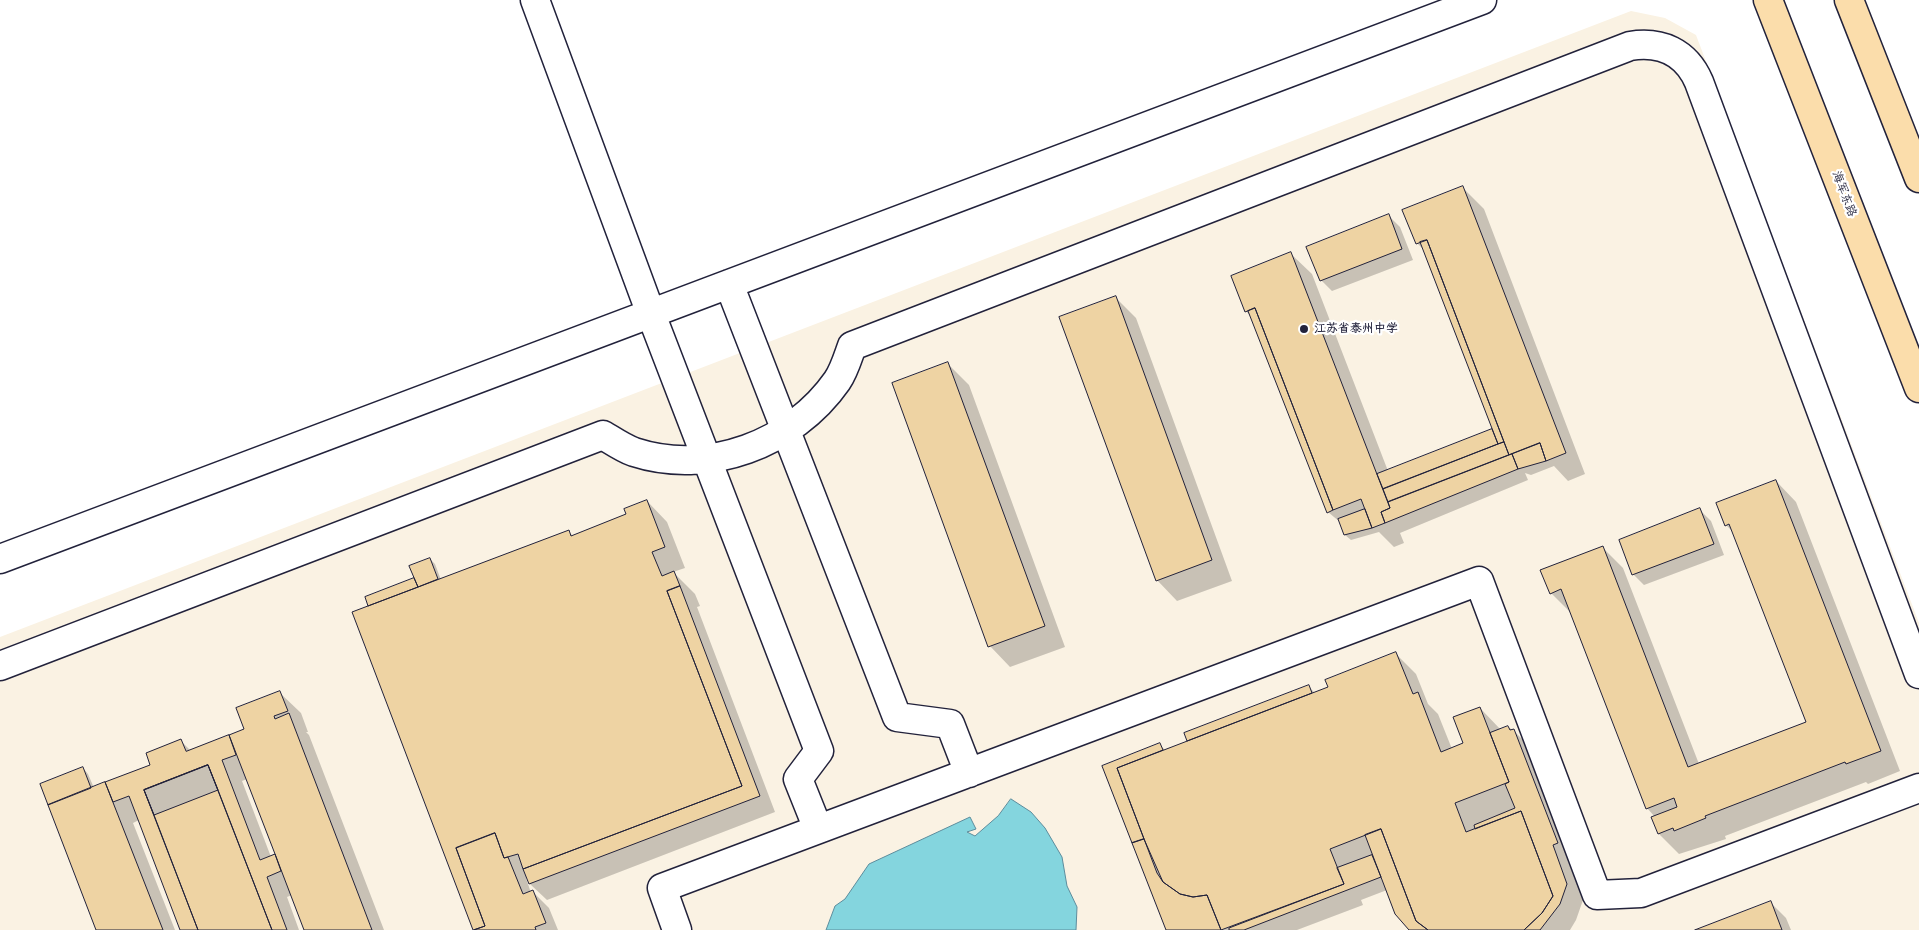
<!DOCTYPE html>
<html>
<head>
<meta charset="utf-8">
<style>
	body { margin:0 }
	canvas { display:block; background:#fff }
</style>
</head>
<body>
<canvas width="1919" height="930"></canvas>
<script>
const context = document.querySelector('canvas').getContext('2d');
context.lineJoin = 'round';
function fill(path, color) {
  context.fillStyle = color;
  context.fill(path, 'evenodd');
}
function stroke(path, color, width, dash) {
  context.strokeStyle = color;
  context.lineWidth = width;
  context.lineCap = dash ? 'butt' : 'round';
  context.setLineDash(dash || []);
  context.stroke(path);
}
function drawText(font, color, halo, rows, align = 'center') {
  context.font = font + ' "Shantell Sans","LXGW WenKai TC",sans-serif';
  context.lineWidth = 4.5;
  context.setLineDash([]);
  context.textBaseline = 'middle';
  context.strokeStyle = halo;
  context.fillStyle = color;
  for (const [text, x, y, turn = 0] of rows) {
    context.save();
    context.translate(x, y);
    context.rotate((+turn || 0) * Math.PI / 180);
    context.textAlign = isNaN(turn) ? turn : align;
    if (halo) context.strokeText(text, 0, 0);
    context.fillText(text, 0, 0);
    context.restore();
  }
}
const built = new Path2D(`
	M 1631,11 L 1665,18 L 1696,35 L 1919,623 L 1919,930 L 0,930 L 0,637 Z`);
const water = new Path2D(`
	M 1011,799 L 1031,812 L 1045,828 L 1062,857 L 1067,886 L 1077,907 L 1076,930 L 826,930 L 835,906 L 845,899 L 869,864 L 970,817 L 976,829 L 967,832 L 975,836 L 998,816 Z`);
const shadow = new Path2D(`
	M 1463,188 L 1484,209 L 1585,474 L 1568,481 L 1554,466 L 1531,475 L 1525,473 L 1528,480 L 1400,533 L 1404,543 L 1394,547 L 1379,532 L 1351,540 L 1345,535 L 1340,522 L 1328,512 L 1253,319 L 1246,311 L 1291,254 L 1312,274 L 1388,471 L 1494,430 L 1426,252 L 1417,243 ZM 1545,440 L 1546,442 L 1520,453 L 1520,450 Z
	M 1389,216 L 1400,227 L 1413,260 L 1332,291 L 1321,280 Z
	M 1115,297 L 1136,318 L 1232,581 L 1177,601 L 1157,580 Z
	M 948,364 L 969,385 L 1065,647 L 1010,667 L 990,646 L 894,384 Z
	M 1776,481 L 1796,502 L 1900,771 L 1868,784 L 1866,782 L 1725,836 L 1726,839 L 1679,854 L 1659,834 L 1655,817 L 1647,808 L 1572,614 L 1551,593 L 1602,547 L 1623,568 L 1699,764 L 1807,723 L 1734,533 L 1726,525 Z
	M 647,501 L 667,522 L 685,568 L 673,572 L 695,594 L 700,606 L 697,607 L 775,812 L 547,900 L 530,884 L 528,878 L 526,878 L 531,893 L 533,892 L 549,908 L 558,930 L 475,930 L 354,613 L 370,606 L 366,598 L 416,579 L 430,559 L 435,564 L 441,580 L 568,531 L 573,536 L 628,515 Z
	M 1700,510 L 1711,521 L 1724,555 L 1644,585 L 1633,574 Z
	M 1396,654 L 1416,674 L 1428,704 L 1438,714 L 1452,749 L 1464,744 L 1480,708 L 1501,730 L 1508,727 L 1513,730 L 1529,746 L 1573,859 L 1568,861 L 1583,900 L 1576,920 L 1570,930 L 1410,930 L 1387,890 L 1361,900 L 1363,905 L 1297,930 L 1167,930 L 1104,766 L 1160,745 L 1166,751 L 1308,686 L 1315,693 L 1330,687 Z
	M 280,693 L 301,713 L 308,732 L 306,732 L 309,735 L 384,930 L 305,930 L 292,895 L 287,897 L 299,930 L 182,930 L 139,820 L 133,823 L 175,930 L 98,930 L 83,768 L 88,774 L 94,788 L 152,766 L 181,741 L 191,751 L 246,730 ZM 247,779 L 276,855 L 271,857 L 242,781 Z
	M 1770,902 L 1786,918 L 1791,930 L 1698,930 Z`);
const building = new Path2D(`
	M 1463,186 L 1566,453 L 1546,461 L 1540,443 L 1509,455 L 1427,240 L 1416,244 L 1402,210 Z
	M 1389,214 L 1402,249 L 1320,281 L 1306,247 Z
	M 1427,240 L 1504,442 L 1498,444 L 1420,242 Z
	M 1291,252 L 1390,508 L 1381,512 L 1385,523 L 1372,528 L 1361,499 L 1333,510 L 1255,308 L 1245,312 L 1231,276 Z
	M 1116,296 L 1212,560 L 1156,581 L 1059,317 Z
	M 1255,308 L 1333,510 L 1327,513 L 1248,311 Z
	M 948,362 L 1045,626 L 988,647 L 892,383 Z
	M 1492,429 L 1498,444 L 1383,489 L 1377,474 Z
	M 1504,442 L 1509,455 L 1388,502 L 1383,489 Z
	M 1540,443 L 1546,461 L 1518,469 L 1512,454 Z
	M 1512,454 L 1518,469 L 1385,523 L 1381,512 L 1390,508 L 1388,502 Z
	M 1776,480 L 1881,751 L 1846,764 L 1845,762 L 1705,816 L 1706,818 L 1674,831 L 1673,828 L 1658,834 L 1651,817 L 1677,807 L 1674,798 L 1646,809 L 1561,589 L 1550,594 L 1540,570 L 1603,546 L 1688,767 L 1806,722 L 1729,524 L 1725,526 L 1716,503 Z
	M 647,500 L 665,547 L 652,552 L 662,576 L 674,571 L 680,586 L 667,591 L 742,786 L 523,869 L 518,854 L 504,858 L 495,833 L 456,848 L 485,926 L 473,930 L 352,612 L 569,530 L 571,536 L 626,514 L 624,509 Z
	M 1700,508 L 1714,544 L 1632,575 L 1619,540 Z
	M 1365,509 L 1372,528 L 1344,535 L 1338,519 Z
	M 430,558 L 438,579 L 418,587 L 409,566 Z
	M 414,578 L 418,587 L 368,606 L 365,597 Z
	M 680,586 L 760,796 L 529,884 L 523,869 L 742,786 L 667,591 Z
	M 1396,652 L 1413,694 L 1418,692 L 1441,752 L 1463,743 L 1453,717 L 1480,707 L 1509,782 L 1455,803 L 1466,832 L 1521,811 L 1553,896 L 1542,913 L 1524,930 L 1428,930 L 1416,921 L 1381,829 L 1330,849 L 1344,884 L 1221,930 L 1207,895 L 1193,897 L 1180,894 L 1163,882 L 1157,873 L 1117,768 L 1328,687 L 1325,680 Z
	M 1309,685 L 1312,693 L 1187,741 L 1184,733 Z
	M 280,691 L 288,711 L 274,716 L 275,719 L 289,713 L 372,930 L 304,930 L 275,854 L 229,735 L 244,729 L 236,708 Z
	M 1508,726 L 1510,730 L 1514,729 L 1558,843 L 1553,845 L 1567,884 L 1560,904 L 1540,930 L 1524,930 L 1542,913 L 1553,896 L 1521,811 L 1475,829 L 1474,825 L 1515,808 L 1505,784 L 1509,782 L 1490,733 Z
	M 229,735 L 236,755 L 222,760 L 260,860 L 275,854 L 281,871 L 267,877 L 287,930 L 272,930 L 208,765 L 144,790 L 198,930 L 180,930 L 129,796 L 113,802 L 105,782 L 150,765 L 146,753 L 181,739 L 186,751 Z
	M 1160,743 L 1163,750 L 1117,768 L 1144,839 L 1132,843 L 1102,766 Z
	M 208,765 L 218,790 L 154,815 L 144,790 Z
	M 208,765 L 218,790 L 272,930 L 198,930 L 154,815 L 144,790 Z
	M 83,767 L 91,788 L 48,805 L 40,784 Z
	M 105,782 L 163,930 L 96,930 L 48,805 Z
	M 1381,829 L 1416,921 L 1428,930 L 1409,930 L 1395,914 L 1365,835 Z
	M 495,833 L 504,858 L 508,857 L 523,894 L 533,890 L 546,923 L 535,927 L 536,930 L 474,930 L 485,926 L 456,848 Z
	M 1144,839 L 1163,882 L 1180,894 L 1193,897 L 1207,895 L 1221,930 L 1166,930 L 1132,843 Z
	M 1372,855 L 1381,877 L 1244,930 L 1229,930 L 1229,928 L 1344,884 L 1337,868 Z
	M 1771,901 L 1782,930 L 1695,930 Z`);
const minor = new Path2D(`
	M 535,0 L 651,314 L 819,751 L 798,779 L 818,829
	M 729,284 L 897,717 L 950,724 L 969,773
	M 0,559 L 1482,0
	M 0,666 L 603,435 C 613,441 623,448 634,452 C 708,476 793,444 837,381 C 844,371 848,357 852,346 L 1630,46 C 1661,41 1686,52 1699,82 L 1919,674
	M 677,930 L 662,888 L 1479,581 L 1597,895 L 1641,893 L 1919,788`);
const major = new Path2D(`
	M 1768,0 L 1919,388
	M 1849,0 L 1919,178`);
const markers = [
	[1304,329,5,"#22223b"]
];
const streetNames = [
	["海军东路",1844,194,69]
];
const poiNames = [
	["江苏省泰州中学",1314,329]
];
fill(built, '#faf2e3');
fill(water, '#84d5de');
stroke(water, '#5d8d9d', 1);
fill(shadow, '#0003');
fill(building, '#eed3a3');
stroke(building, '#22223b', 1);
stroke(minor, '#22223b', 31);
stroke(major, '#22223b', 31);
stroke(minor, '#fff', 28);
stroke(major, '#fbddab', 28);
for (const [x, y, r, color] of markers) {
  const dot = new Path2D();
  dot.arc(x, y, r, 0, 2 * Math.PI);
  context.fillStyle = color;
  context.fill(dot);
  stroke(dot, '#fff', 2);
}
drawText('12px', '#22223b', '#fff', streetNames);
drawText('bold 12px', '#22223b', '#fff', poiNames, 'left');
</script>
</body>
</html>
